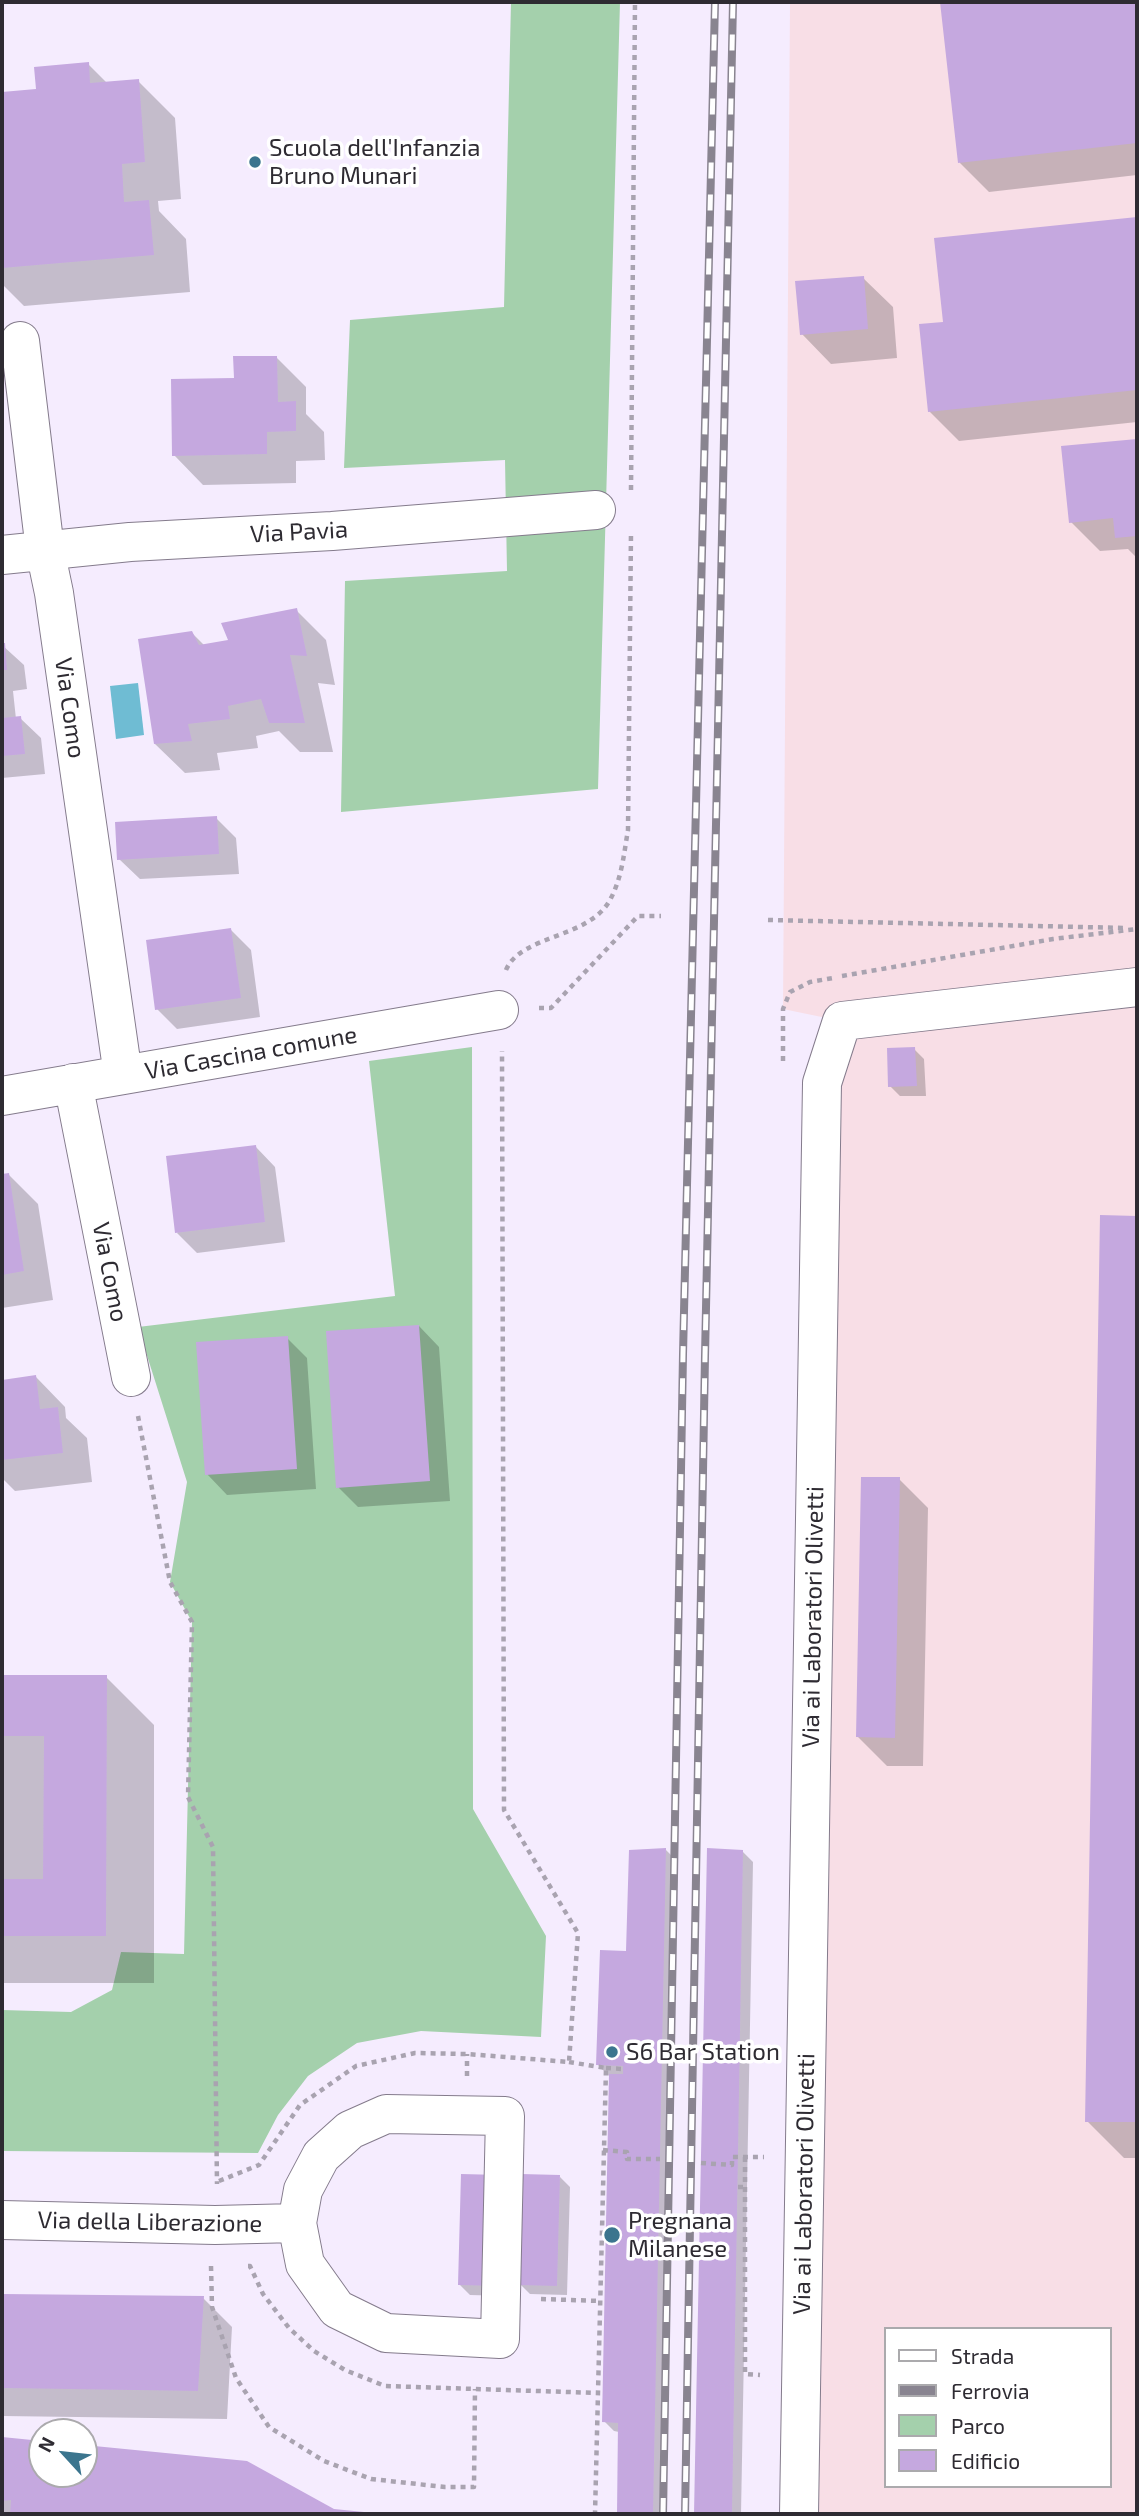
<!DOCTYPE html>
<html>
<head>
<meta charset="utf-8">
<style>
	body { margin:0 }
	#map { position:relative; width:1139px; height:2516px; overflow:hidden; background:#f5ecfe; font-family:"Exo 2",sans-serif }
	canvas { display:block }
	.frame { position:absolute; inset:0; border:4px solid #2e2b32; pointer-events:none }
	.legend { position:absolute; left:884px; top:2327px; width:228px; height:161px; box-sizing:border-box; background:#fff; border:2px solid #abaaad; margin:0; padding:9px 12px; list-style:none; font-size:21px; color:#2e2b32 }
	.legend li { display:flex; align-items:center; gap:14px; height:35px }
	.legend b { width:35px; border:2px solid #abaaad }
	.north { position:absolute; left:28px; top:2418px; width:70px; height:70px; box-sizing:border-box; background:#fff; border:2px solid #abaaad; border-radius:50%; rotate:297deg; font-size:19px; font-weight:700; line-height:28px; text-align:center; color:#2e2b32 }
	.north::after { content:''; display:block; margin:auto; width:24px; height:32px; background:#3b758e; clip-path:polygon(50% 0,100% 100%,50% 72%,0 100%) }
</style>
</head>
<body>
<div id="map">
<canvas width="1139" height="2516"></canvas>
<div class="frame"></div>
<ul class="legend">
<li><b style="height:9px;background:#fff"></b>Strada</li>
<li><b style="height:9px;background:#898490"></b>Ferrovia</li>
<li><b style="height:19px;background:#a4d0ac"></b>Parco</li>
<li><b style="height:19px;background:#c5a8df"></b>Edificio</li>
</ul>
<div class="north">N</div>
</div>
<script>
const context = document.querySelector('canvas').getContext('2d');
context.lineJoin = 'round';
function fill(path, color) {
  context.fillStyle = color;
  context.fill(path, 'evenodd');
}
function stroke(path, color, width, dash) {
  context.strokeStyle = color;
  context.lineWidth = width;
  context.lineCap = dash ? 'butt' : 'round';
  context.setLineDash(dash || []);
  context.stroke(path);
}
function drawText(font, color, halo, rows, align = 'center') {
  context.font = font + ' "Exo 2",sans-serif';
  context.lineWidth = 7;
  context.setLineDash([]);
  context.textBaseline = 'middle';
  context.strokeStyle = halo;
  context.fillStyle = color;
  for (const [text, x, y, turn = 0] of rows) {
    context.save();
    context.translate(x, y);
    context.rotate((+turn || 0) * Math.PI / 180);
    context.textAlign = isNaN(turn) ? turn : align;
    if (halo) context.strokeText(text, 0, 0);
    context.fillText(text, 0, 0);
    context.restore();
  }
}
const industrial = new Path2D(`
	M 790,2 L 1137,2 L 1137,2514 L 799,2514 L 841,1021 L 783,1009 ZM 885,2329 L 1109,2329 L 1109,2486 L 885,2486 Z`);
const green = new Path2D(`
	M 511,2 L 620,2 L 598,789 L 341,812 L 345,581 L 507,571 L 505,460 L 344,468 L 350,320 L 504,307 Z
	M 472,1047 L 473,1809 L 546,1936 L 541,2037 L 421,2031 L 357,2043 L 308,2076 L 278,2115 L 258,2153 L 2,2151 L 2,2010 L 71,2012 L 112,1990 L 121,1952 L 184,1954 L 192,1622 L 170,1582 L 187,1482 L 138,1327 L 395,1296 L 369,1061 Z`);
const water = new Path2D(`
	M 138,683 L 144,735 L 116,739 L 110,686 Z`);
const shadow = new Path2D(`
	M 942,2 L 1137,2 L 1137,175 L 989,192 L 960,163 Z
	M 88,64 L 107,83 L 138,81 L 175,118 L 181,199 L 158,201 L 159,211 L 186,239 L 190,292 L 24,306 L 2,284 L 2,94 L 38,91 Z
	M 1137,219 L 1137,422 L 959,441 L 929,411 L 945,323 L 936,240 Z
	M 863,278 L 893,307 L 897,358 L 831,364 L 802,334 Z
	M 276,357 L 306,387 L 306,414 L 324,432 L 325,460 L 296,461 L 296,483 L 203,485 L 174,455 Z
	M 1137,440 L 1137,558 L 1128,549 L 1100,551 L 1071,522 L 1063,448 Z
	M 296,610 L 326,640 L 335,685 L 318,683 L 333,752 L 300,752 L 279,731 L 256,736 L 258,748 L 217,753 L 220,770 L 185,773 L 155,744 L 192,633 L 205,646 L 230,641 Z
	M 2,645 L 24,665 L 27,689 L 13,691 L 16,719 L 20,718 L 41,738 L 45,774 L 2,778 Z
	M 216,818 L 236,838 L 239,874 L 140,879 L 119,859 Z
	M 231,930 L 251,950 L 260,1017 L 177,1029 L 157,1009 Z
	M 914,1049 L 924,1059 L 926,1096 L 900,1096 L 890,1086 Z
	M 255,1146 L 275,1167 L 285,1242 L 197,1253 L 177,1233 Z
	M 9,1175 L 38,1204 L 53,1300 L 2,1308 L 2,1176 Z
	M 1102,1217 L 1137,1217 L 1137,2158 L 1124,2158 L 1087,2121 Z
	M 419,1326 L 439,1347 L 450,1501 L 358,1507 L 338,1487 Z
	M 287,1338 L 307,1358 L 316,1489 L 227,1495 L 207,1474 Z
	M 36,1377 L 65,1407 L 66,1418 L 87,1438 L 92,1482 L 15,1491 L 2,1478 L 2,1381 Z
	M 899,1479 L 928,1508 L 923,1766 L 887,1766 L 858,1737 Z
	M 2,1677 L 106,1677 L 154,1725 L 154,1983 L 2,1983 Z
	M 666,1850 L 676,1860 L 663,2514 L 618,2514 L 619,2432 L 614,2431 L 604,2421 L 610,2077 L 598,2065 L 630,1953 Z
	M 709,1850 L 743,1852 L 753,1862 L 741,2514 L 696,2514 Z
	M 463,2176 L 507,2296 L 470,2295 L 460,2285 Z
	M 560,2177 L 570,2187 L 567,2295 L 530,2294 L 520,2284 Z
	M 2,2295 L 203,2298 L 232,2327 L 227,2419 L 2,2416 Z
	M 2,2439 L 42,2443 L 42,2474 L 84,2474 L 84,2447 L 333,2511 L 365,2514 L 2,2514 Z`);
const building = new Path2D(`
	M 940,2 L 1137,2 L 1137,143 L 958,163 Z
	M 89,62 L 90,83 L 139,79 L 145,162 L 122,164 L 124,202 L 149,200 L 154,255 L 2,268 L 2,92 L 36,89 L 34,67 Z
	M 1137,217 L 1137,390 L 928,412 L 919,324 L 943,322 L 934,238 Z
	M 864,276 L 868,329 L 800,335 L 795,281 Z
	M 233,356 L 277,356 L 278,402 L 296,401 L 296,431 L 267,432 L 267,454 L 172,456 L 171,379 L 234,378 Z
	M 1137,439 L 1137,536 L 1115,538 L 1113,518 L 1069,523 L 1061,446 Z
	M 297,608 L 307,656 L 290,655 L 305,723 L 269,723 L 261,699 L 228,706 L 230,719 L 188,724 L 192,741 L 154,744 L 138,639 L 192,631 L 199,645 L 228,640 L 221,623 Z
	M 2,643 L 5,643 L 7,670 L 2,670 Z
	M 21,716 L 25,754 L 2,756 L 2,718 Z
	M 217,816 L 219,854 L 117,860 L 115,822 Z
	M 231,928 L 241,998 L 155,1010 L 146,940 Z
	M 915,1047 L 917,1086 L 888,1087 L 887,1048 Z
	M 256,1145 L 265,1222 L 175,1233 L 166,1156 Z
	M 9,1173 L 24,1271 L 2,1275 L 2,1174 Z
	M 1100,1215 L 1137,1216 L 1137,2122 L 1085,2122 Z
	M 419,1325 L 430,1481 L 336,1488 L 326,1331 Z
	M 288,1336 L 297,1469 L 205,1475 L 196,1342 Z
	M 36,1375 L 40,1409 L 58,1407 L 63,1453 L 2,1460 L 2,1380 Z
	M 861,1477 L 900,1477 L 895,1738 L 856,1737 Z
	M 2,1675 L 107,1675 L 106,1936 L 2,1936 L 2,1879 L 43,1879 L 44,1736 L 2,1736 Z
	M 666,1848 L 653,2514 L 617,2514 L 618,2423 L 602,2422 L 609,2074 L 623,2074 L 623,2066 L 596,2065 L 600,1950 L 626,1951 L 629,1850 Z
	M 707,1848 L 743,1850 L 732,2514 L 694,2514 Z
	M 461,2174 L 501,2175 L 498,2286 L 458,2285 Z
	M 521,2174 L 560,2175 L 557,2286 L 518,2285 Z
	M 2,2294 L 204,2296 L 198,2391 L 2,2388 Z
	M 2,2437 L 42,2441 L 42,2474 L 84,2474 L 84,2445 L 247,2461 L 334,2509 L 364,2512 L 364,2514 L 10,2514 L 11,2500 L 2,2501 Z`);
const path = new Path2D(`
	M 631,490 L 635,2
	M 768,920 L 1127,928
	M 506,970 C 521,934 591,939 611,898 C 622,877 624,853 628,830 L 631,533
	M 842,976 L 1053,939 L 1137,929
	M 539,1008 L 551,1008 L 638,916 L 661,916
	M 783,1061 L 783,1009 L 790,992 L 810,982 L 833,978
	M 138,1416 L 170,1582 L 192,1622 L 188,1797 L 213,1847 L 217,2184
	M 569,2062 L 606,2068 L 595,2514
	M 606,2068 L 623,2069
	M 467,2076 L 467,2054
	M 603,2150 L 627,2152 L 627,2159 L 660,2159
	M 745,2157 L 745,2374 L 760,2375
	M 701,2163 L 732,2165 L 732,2157 L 764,2157
	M 219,2181 L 259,2165 L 300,2105 L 356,2066 L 415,2053 L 467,2054 L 569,2062 L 578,1933 L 504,1810 L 502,1051
	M 738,2187 L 746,2187
	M 211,2266 L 212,2307 L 236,2378 L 269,2427 L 324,2461 L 371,2479 L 445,2487 L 474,2487 L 475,2389
	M 248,2266 L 250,2266 L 263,2294 L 289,2328 L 314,2351 L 345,2370 L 385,2386 L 598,2393
	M 541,2299 L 600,2301`);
const minor = new Path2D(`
	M 20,341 L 45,550 L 54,593 L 123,1075
	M 2,555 L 130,542 L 332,531 L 596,510
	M 73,1083 L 131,1377
	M 2,1096 L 499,1010
	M 386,2114 L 505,2116 L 500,2339 L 386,2333 L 337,2309 L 305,2264 L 297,2223 L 303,2190 L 321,2156 L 350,2130 Z
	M 2,2220 L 215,2225 L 297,2223
	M 799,2514 L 822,1083 L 842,1021 L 1137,987`);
const rail = new Path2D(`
	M 663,2514 L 683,1354 L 715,2
	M 685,2514 L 705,1356 L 733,2`);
const markers = [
	[255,162,7,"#3b758e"],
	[612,2052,7,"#3b758e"],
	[612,2235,9,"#3b758e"]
];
const poiNames = [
	["Scuola dell'Infanzia",269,148],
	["Bruno Munari",269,176],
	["S6 Bar Station",626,2052],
	["Pregnana",628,2221],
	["Milanese",628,2249]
];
const streetNames = [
	["Via Pavia",299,532,-3],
	["Via Como",70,708,82],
	["Via Cascina comune",251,1053,-10],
	["Via Como",110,1272,79],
	["Via ai Laboratori Olivetti",813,1617,-89],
	["Via ai Laboratori Olivetti",804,2184,-89],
	["Via della Liberazione",150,2222,1]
];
fill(industrial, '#f8dee6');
fill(green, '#a4d0ac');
fill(water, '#6fbcd3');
fill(shadow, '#0003');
fill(building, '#c5a8df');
stroke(minor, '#847b8c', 40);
stroke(path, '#a9a3b0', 4.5, [5, 5]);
stroke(minor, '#fff', 38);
stroke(rail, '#898490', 8);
stroke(rail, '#fff', 5, [16]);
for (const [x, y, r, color] of markers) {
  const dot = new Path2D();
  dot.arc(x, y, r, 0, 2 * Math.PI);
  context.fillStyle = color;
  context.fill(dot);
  stroke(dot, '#fff', 2.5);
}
drawText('24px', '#2e2b32', '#fff', poiNames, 'left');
drawText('24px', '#2e2b32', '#fff', streetNames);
</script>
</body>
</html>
